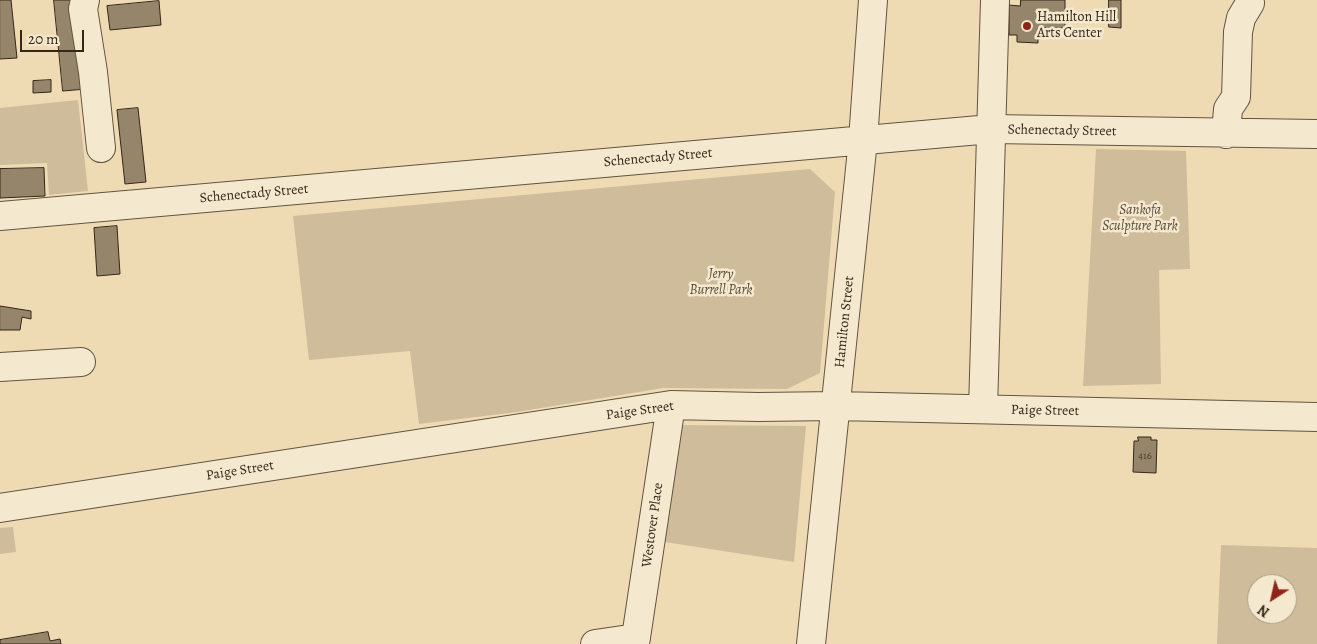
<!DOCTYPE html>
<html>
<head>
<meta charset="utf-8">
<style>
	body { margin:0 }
	#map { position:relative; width:1317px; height:644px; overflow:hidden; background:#eedbb4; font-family:Alegreya,serif }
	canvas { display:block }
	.north { position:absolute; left:1247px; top:574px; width:50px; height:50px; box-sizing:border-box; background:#f4e8ce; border:1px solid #a79b86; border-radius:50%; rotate:215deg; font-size:14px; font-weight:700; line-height:20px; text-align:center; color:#342719 }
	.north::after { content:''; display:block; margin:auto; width:18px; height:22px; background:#8f2418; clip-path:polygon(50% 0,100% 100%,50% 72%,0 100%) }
	.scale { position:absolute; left:20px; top:30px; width:64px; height:22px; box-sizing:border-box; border:2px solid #342719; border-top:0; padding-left:6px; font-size:15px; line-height:18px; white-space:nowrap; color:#342719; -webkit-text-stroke:4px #f4e8ce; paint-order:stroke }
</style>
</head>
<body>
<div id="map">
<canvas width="1317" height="644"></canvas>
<div class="north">N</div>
<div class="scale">20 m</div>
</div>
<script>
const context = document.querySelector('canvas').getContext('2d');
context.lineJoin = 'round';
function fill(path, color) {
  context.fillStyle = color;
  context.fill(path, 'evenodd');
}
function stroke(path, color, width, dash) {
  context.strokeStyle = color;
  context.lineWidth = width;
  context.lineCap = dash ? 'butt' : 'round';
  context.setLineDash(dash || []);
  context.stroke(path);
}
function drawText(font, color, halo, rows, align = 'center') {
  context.font = font + ' Alegreya,serif';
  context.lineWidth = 5;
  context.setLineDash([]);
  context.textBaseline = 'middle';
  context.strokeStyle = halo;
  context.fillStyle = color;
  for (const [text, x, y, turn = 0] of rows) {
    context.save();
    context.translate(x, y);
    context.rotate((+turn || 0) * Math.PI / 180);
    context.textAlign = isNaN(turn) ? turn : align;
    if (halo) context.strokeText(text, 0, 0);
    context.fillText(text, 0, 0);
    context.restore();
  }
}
const green = new Path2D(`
	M 78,100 L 88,191 L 49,195 L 47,163 L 0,165 L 0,108 Z
	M 1096,149 L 1186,151 L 1190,269 L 1159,270 L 1161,384 L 1083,386 Z
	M 810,169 L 835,192 L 820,373 L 787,389 L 663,388 L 517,412 L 419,424 L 410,351 L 309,360 L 293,216 Z
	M 680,425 L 806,426 L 794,562 L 665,542 Z
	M 13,527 L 16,552 L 0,554 L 0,528 Z
	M 1221,545 L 1317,548 L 1317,644 L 1217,644 ZM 1257,584 L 1287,584 L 1287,614 L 1257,614 Z`);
const building = new Path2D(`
	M 0,0 L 11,0 L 17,58 L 0,59 Z
	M 54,0 L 78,0 L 86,89 L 63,91 Z
	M 1021,0 L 1065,0 L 1065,28 L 1038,28 L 1038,43 L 1017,42 L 1017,35 L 1009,35 L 1009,5 L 1020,6 Z
	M 1109,0 L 1121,0 L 1121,28 L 1109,27 Z
	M 159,1 L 161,25 L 110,30 L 107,6 Z
	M 51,80 L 51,92 L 33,93 L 33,81 Z
	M 138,108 L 146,182 L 125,184 L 117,110 Z
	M 44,168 L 45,196 L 0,198 L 0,169 Z
	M 117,226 L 120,274 L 97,276 L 94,228 Z
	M 0,306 L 31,311 L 31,319 L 22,317 L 20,330 L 0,330 Z
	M 1138,437 L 1151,437 L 1151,440 L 1157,440 L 1156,473 L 1133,472 L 1134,441 L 1138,441 Z
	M 48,632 L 50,641 L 60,639 L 61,644 L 0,644 L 0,640 Z`);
const minor = new Path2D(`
	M 85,0 L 83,9 L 93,72 L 101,148
	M 1226,134 L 1228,109 L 1236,97 L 1238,32 L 1241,18 L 1250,3
	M 0,216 L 991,129 L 1317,134
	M 0,367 L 81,362
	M 983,409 L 995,0
	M 0,508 L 671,405 L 758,407 L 836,406 L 1317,417
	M 595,644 L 636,638
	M 635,644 L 671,405
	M 811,644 L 863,140 L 873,0`);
const markers = [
	[1027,26,5,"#8f2418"]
];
const numberNames = [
	["416",1145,456]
];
const poiNames = [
	["Hamilton Hill",1037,18],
	["Arts Center",1037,34]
];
const streetNames = [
	["Schenectady Street",1062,131,1],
	["Schenectady Street",658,158,-5],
	["Schenectady Street",254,194,-5],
	["Hamilton Street",845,322,-84],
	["Paige Street",640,411,-8],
	["Paige Street",1045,411,1],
	["Paige Street",240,471,-9],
	["Westover Place",653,525,-82]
];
const parkNames = [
	["Sankofa",1140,211],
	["Sculpture Park",1140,227],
	["Jerry",721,275],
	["Burrell Park",721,291]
];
fill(green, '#cebc9a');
fill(building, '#95856a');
stroke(building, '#342719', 1);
stroke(minor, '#625440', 30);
stroke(minor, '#f4e8ce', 28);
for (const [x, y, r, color] of markers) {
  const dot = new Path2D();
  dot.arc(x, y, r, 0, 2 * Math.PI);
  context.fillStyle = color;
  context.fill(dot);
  stroke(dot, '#f4e8ce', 2);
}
drawText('11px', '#4c3e2d', null, numberNames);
drawText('14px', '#342719', '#f4e8ce', poiNames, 'left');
drawText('14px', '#342719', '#f4e8ce', streetNames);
drawText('italic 14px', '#5a4c39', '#f4e8ce', parkNames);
</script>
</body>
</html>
